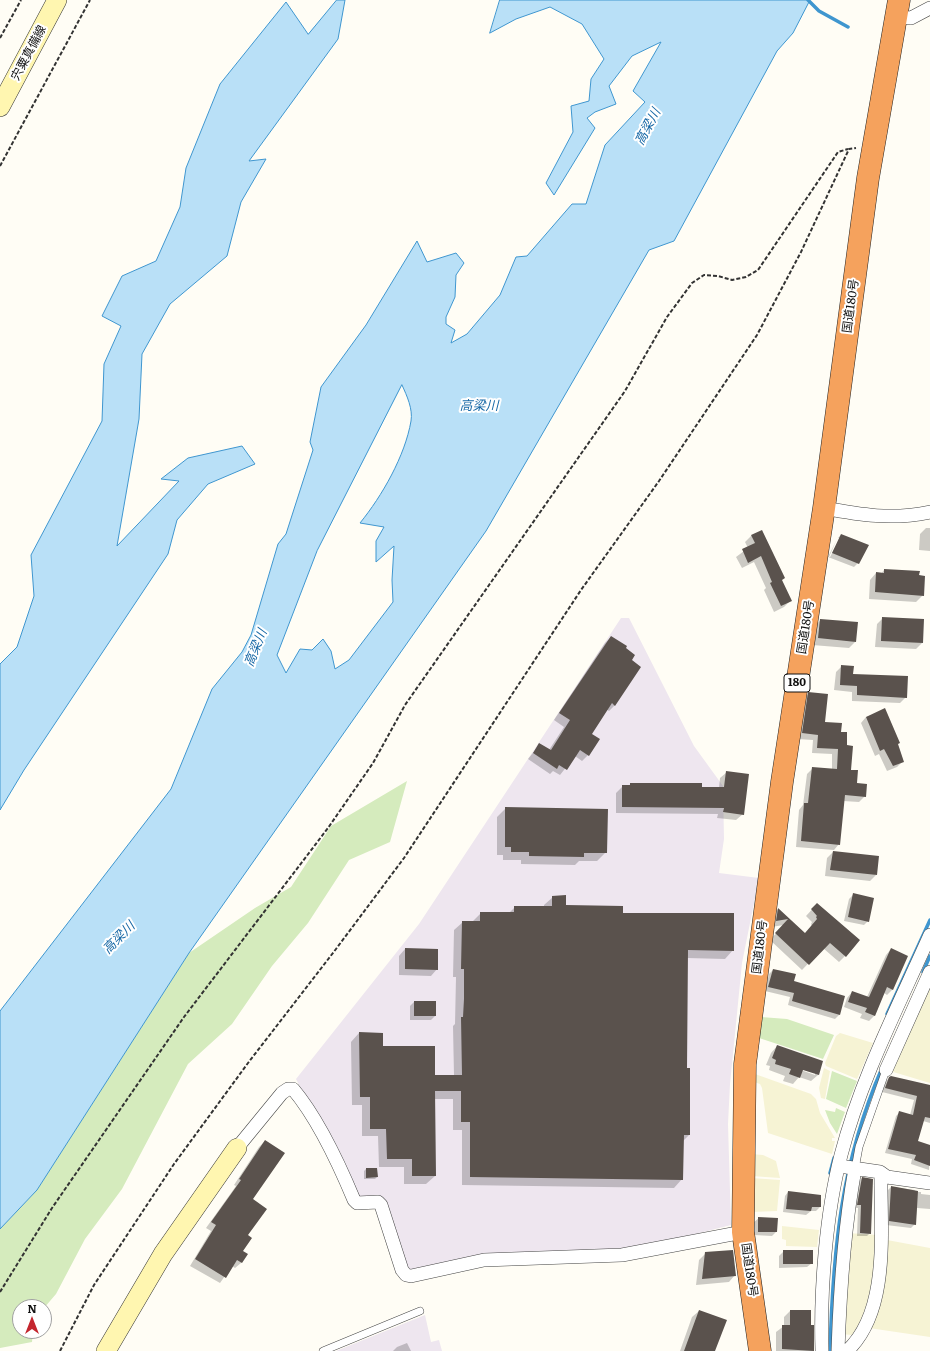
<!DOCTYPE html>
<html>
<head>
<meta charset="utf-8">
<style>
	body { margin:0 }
	#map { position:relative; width:930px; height:1351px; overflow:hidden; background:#fffdf5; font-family:Literata,serif }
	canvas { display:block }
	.north { position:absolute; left:12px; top:1299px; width:40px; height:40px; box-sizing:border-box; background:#fff; border:1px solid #a0a0a0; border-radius:50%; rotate:0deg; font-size:11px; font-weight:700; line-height:16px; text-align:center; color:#111 }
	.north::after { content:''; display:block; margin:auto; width:14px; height:18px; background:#c4262e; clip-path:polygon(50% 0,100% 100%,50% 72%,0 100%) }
</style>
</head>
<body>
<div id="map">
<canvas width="930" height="1351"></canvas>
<div class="north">N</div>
</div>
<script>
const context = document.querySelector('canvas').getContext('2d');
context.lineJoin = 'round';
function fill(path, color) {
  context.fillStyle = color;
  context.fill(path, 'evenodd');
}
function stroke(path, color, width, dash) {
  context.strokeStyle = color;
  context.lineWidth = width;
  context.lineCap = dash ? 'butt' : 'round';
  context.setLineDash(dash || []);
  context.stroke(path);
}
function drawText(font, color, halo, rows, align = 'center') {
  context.font = font + ' Literata,"Noto Sans JP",serif';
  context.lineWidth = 4;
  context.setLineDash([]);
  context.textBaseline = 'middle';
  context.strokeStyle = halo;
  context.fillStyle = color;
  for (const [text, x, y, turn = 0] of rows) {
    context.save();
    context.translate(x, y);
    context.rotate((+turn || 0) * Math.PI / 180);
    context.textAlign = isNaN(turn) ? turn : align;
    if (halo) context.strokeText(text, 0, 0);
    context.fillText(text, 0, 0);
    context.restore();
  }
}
const industrial = new Path2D(`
	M 621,618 L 629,618 L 694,746 L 723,786 L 724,839 L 719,873 L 759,878 L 742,963 L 730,1084 L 728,1124 L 731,1225 L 633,1250 L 415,1271 L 406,1267 L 384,1201 L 358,1197 L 296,1079 L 419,924 Z
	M 425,1315 L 431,1342 L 439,1340 L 442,1351 L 336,1351 Z`);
const farmland = new Path2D(`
	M 930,979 L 930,1083 L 890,1071 Z
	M 840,1033 L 873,1043 L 857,1079 L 826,1066 L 825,1063 L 836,1036 Z
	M 824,1068 L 830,1071 L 825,1099 L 821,1098 L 819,1088 Z
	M 755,1074 L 811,1094 L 816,1099 L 820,1113 L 835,1138 L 832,1138 L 832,1141 L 835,1141 L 832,1154 L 768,1133 L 762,1088 L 760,1084 L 754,1082 Z
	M 751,1154 L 763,1155 L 776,1161 L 780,1178 L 751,1176 Z
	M 751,1178 L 780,1180 L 777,1211 L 752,1212 Z
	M 782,1226 L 819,1230 L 817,1247 L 786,1246 L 786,1240 L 782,1239 Z
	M 848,1233 L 877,1235 L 875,1270 L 869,1298 L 861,1321 L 852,1335 L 841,1334 Z
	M 887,1240 L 930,1248 L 930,1337 L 869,1328 Z`);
const green = new Path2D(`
	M 407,781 L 390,842 L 349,860 L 308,923 L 272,966 L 232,1024 L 188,1064 L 122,1189 L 85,1239 L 56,1294 L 44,1308 L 20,1307 L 20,1331 L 33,1331 L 32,1342 L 0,1348 L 0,1229 L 37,1190 L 189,953 L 255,908 L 291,887 L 331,826 Z
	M 761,1017 L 787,1019 L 834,1035 L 823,1059 L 759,1038 Z
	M 832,1071 L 857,1081 L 846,1108 L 826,1099 Z
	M 836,1108 L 845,1112 L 837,1134 L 830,1123 L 825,1110 L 835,1112 Z`);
const water = new Path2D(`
	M 337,0 L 345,0 L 338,39 L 249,161 L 266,159 L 241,202 L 227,256 L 170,304 L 142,354 L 139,419 L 117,546 L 179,481 L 161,479 L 188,458 L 242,446 L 255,464 L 208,484 L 177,520 L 168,554 L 24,770 L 0,810 L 0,664 L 17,647 L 34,596 L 31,555 L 102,421 L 104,364 L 121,326 L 102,316 L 122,276 L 156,261 L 180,207 L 186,168 L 220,84 L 286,2 L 308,34 Z
	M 500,0 L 810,0 L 793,33 L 777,51 L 674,241 L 649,250 L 486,531 L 189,953 L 37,1190 L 0,1229 L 0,1011 L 171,789 L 212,689 L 242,652 L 251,635 L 278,544 L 286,534 L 313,450 L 310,442 L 321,387 L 366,325 L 417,241 L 427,262 L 456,253 L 464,263 L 456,275 L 455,297 L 446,317 L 446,324 L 455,330 L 451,343 L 467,334 L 500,295 L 516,257 L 527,256 L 572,204 L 586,204 L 605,145 L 645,102 L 633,91 L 661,42 L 632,56 L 609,86 L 616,104 L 595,112 L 587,118 L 595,128 L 554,195 L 546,183 L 573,132 L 571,106 L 589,101 L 591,79 L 604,59 L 582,24 L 550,7 L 516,19 L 490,33 ZM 402,385 C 407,396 413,409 411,421 C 405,456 382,496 360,523 L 384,527 L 376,541 L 376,562 L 394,546 L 392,580 L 393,602 L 349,660 L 335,669 L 331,651 L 323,639 L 312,650 L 300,649 L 286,673 L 277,655 L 317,551 Z`);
const shadow = new Path2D(`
	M 926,528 L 930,528 L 930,551 L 919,550 L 920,534 Z
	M 762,531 L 790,601 L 784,607 L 774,612 L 764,590 L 766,588 L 754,562 L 742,568 L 736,557 L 748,548 L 745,542 L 751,536 Z
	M 841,535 L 858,563 L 854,567 L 828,557 L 837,539 L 829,557 L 830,557 L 840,538 L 838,538 Z
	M 884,570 L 918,576 L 923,595 L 916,602 L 869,599 L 870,580 L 876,573 L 881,574 Z
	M 883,618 L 922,643 L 916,649 L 875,647 L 877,624 Z
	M 821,620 L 855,642 L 849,648 L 812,645 L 814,626 Z
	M 611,637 L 624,649 L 615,705 L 609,711 L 606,709 L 590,734 L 588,755 L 582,761 L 575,756 L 560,775 L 553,771 L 550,774 L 528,759 L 540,744 L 549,750 L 564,727 L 554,720 L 605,643 Z
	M 842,666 L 852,675 L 906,697 L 900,703 L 852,701 L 852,692 L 834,690 L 836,672 Z
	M 809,693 L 824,723 L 840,733 L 846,746 L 850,771 L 856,784 L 865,796 L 859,802 L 843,801 L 839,844 L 834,850 L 796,847 L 799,810 L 803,805 L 807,774 L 813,768 L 832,770 L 832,754 L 812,753 L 813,740 L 797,739 L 803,699 Z
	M 885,710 L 902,762 L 897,767 L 887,771 L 879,754 L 875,756 L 861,723 L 866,717 Z
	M 727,772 L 743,814 L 736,820 L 717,818 L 718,814 L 616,813 L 616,793 L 623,786 L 628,786 L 631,784 L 719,788 L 720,778 Z
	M 506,808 L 606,852 L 597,861 L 579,861 L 575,865 L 521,864 L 521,860 L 503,860 L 503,855 L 497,855 L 497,817 Z
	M 833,852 L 876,875 L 870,881 L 825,876 L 827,858 Z
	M 853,895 L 868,921 L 864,925 L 844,921 L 849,899 Z
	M 553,897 L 565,906 L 622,914 L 733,950 L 725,959 L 687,958 L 686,1069 L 689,1135 L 683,1141 L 682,1179 L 674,1188 L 462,1185 L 462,1130 L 453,1130 L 453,1099 L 434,1099 L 435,1176 L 426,1184 L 404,1184 L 404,1167 L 379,1167 L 378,1136 L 362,1136 L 362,1105 L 352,1105 L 351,1042 L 359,1033 L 434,1076 L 454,1076 L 453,1026 L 455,1024 L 456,977 L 453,977 L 454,930 L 463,922 L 472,922 L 481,913 L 509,913 L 515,907 L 544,907 L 544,905 Z
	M 817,904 L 845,956 L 839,962 L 823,948 L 802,970 L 770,940 L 784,925 L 771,927 L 772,915 L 778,909 L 805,934 L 812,926 L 811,924 L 812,922 L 806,916 Z
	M 405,949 L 437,969 L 431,976 L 399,975 L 399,956 Z
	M 891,949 L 893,989 L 887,995 L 884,993 L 875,1015 L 869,1021 L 860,1018 L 862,1014 L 844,1007 L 847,998 L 852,992 L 867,997 L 886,955 Z
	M 773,970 L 792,982 L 844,997 L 839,1015 L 835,1019 L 788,1005 L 790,997 L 765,991 L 769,974 Z
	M 414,1002 L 435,1002 L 435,1016 L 431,1020 L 410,1020 L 410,1006 Z
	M 777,1046 L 822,1062 L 818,1075 L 811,1081 L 799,1077 L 793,1084 L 783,1081 L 785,1076 L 769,1070 L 770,1066 L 766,1065 L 771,1053 ZM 799,1067 L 815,1073 L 815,1075 L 798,1069 Z
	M 889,1078 L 930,1086 L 930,1123 L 923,1121 L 917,1142 L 930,1146 L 929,1170 L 911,1164 L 912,1159 L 885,1153 L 896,1116 L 900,1112 L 910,1115 L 914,1100 L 882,1092 L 885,1082 Z
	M 265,1141 L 251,1200 L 241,1263 L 235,1268 L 232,1266 L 220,1283 L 190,1266 L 211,1231 L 206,1228 L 236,1186 L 234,1185 L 259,1147 Z
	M 366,1169 L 376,1169 L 377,1177 L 375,1179 L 364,1179 L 364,1171 Z
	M 862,1178 L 870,1233 L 867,1236 L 857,1236 L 858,1208 L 855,1208 L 859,1182 Z
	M 891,1187 L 915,1190 L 914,1192 L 921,1192 L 921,1194 L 930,1195 L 930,1209 L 917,1208 L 915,1224 L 911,1228 L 886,1225 L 887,1191 Z
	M 788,1192 L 820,1207 L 816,1211 L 811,1211 L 806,1215 L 783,1212 L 785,1196 Z
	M 759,1218 L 777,1219 L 776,1232 L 772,1236 L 754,1235 L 754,1222 Z
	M 783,1252 L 812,1263 L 807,1267 L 779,1268 L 779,1256 Z
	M 706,1253 L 735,1275 L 729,1282 L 696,1285 L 699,1260 Z
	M 699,1311 L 714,1351 L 680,1351 L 692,1317 Z
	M 790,1311 L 810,1326 L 813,1326 L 813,1351 L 776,1351 L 776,1332 L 784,1326 L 784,1317 Z
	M 407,1343 L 411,1351 L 393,1351 L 397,1347 Z`);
const stream = new Path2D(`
	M 808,0 L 819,11 L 848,27
	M 923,972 L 930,956
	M 887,1014 L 930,920
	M 830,1173 L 834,1158
	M 830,1351 C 833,1248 841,1163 882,1068`);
const building = new Path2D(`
	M 762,530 L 785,578 L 782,580 L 792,601 L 781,606 L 770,583 L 772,582 L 761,556 L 748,563 L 742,549 L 755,543 L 751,535 Z
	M 841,534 L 869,545 L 859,564 L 832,553 Z
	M 884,569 L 920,571 L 919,575 L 925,576 L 924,596 L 875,592 L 876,572 L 884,573 Z
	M 882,617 L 924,619 L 923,643 L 881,641 Z
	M 820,619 L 858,622 L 856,642 L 818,638 Z
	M 611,636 L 627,646 L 626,648 L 635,655 L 632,660 L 641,667 L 615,706 L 612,703 L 592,734 L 600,739 L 589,756 L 580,750 L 567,770 L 559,765 L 557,769 L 533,753 L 539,743 L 551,750 L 570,720 L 559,713 Z
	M 841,665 L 854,666 L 853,674 L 908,676 L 907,698 L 857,695 L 857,686 L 840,685 Z
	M 808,692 L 828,694 L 825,722 L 842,723 L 841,732 L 847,732 L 847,745 L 853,746 L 851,770 L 858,770 L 857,783 L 867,784 L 866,797 L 845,795 L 840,845 L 801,841 L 804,803 L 808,803 L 812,767 L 837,769 L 838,749 L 817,748 L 818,735 L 802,733 Z
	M 885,708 L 900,743 L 898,744 L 904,762 L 893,766 L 884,749 L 880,751 L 866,717 Z
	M 726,771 L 749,774 L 744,815 L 723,812 L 724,808 L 622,807 L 622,785 L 630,785 L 630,783 L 702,783 L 702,787 L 724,787 Z
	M 505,807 L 608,809 L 607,853 L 584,853 L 584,857 L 529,856 L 529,852 L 511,852 L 511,847 L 505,847 Z
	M 833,851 L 879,856 L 877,875 L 830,870 Z
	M 853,893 L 874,898 L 869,922 L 848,917 Z
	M 566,895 L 566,905 L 623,906 L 623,913 L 734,913 L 734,951 L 688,950 L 687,1068 L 690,1068 L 690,1135 L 684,1135 L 683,1180 L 470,1177 L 470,1122 L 461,1122 L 461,1091 L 435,1091 L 436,1176 L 412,1176 L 412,1159 L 387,1159 L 386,1129 L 370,1129 L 370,1097 L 360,1097 L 359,1032 L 383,1033 L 383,1046 L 435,1046 L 435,1075 L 462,1075 L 461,1017 L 463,1017 L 464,999 L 464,969 L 461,969 L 462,921 L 480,921 L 480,912 L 514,912 L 514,906 L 552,906 L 552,896 Z
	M 817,903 L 860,940 L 846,957 L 830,943 L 809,965 L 775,933 L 788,919 L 776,921 L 778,908 L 805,933 L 817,919 L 816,917 L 817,916 L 811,909 Z
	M 405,948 L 438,949 L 438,970 L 405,969 Z
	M 891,948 L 908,956 L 893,990 L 887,987 L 875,1016 L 865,1012 L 867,1008 L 848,1002 L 852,991 L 869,997 Z
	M 773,969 L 796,974 L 794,981 L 845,996 L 840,1015 L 792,1001 L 794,993 L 768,987 Z
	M 414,1001 L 436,1001 L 436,1016 L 414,1016 Z
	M 777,1045 L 823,1061 L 819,1075 L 803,1070 L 800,1078 L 789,1074 L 791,1069 L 775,1064 L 776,1060 L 772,1058 Z
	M 891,1076 L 930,1085 L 930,1118 L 925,1117 L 918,1141 L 930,1145 L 930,1166 L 914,1160 L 916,1155 L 888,1149 L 899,1111 L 913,1115 L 917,1096 L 885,1088 L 889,1077 Z
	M 265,1140 L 285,1153 L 253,1199 L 267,1209 L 248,1235 L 252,1238 L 243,1251 L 248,1254 L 242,1263 L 237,1260 L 226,1278 L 195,1259 L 216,1225 L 211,1222 L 241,1180 L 239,1179 Z
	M 366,1168 L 377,1168 L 378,1177 L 366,1178 Z
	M 862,1177 L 873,1179 L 871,1234 L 860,1233 L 861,1205 L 857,1205 Z
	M 891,1186 L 918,1191 L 916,1225 L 889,1221 Z
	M 788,1191 L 821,1195 L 821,1207 L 812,1207 L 811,1211 L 786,1209 Z
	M 758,1217 L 778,1218 L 777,1232 L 758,1232 Z
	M 733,1250 L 736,1276 L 702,1279 L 705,1252 Z
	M 783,1250 L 813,1250 L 813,1264 L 783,1264 Z
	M 699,1310 L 727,1320 L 715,1351 L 684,1351 Z
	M 790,1310 L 811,1310 L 811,1325 L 814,1325 L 814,1351 L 782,1349 L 782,1325 L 790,1325 Z`);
const path = new Path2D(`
	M 0,38 L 21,0
	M 0,166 L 90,0
	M 0,1292 L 52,1208 L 184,1017 L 328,828 L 373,763 L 405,705 L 625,391 L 667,317 L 692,283 L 704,275 L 718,276 L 732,280 L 746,277 L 758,270 L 838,152 L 848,149
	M 60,1351 L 94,1285 L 174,1164 L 248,1063 L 336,949 L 404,858 L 581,590 L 659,481 L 757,335 L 801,252 L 849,149 L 856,148`);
const lane = new Path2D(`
	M 855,1169 L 859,1147 L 886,1070
	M 323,1351 L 420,1311`);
const street = new Path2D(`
	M 896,17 L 911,18 L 930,8
	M 824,508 C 861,515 892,520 930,512
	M 886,1070 L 930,972
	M 237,1148 L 282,1093 L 288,1089 L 293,1089 C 319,1120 339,1164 354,1200 L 357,1203 L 378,1202 L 381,1205 L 402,1270 L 406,1275 L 411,1276 L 484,1260 L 622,1255 L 743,1232
	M 846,1167 L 880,1172 L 887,1177 L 930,1183
	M 822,1351 C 820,1291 826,1213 841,1155 C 861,1078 898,1007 930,935
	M 838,1351 C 840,1290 844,1229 855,1169
	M 847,1351 C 891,1310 880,1227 881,1173`);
const secondary = new Path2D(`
	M 0,107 L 57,0
	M 106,1351 L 163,1254 L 237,1148`);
const highway = new Path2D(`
	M 760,1351 L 743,1232 L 745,1064 L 782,782 L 824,508 L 868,178 L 899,0`);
const shields = [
	[797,683,26]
];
const shieldNames = [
	["180",797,683]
];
const streetNames = [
	["宍粟真備線",29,53,-62],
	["国道180号",851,306,-82],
	["国道180号",806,627,-81],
	["国道180号",760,947,-83],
	["国道180号",749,1270,82]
];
const waterNames = [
	["高梁川",648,127,-62],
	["高梁川",479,406],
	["高梁川",256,648,-68],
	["高梁川",119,938,-45]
];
fill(industrial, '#eee6ef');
fill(farmland, '#f6f3d4');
fill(green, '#d5ebbd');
fill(water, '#b9e0f7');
stroke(water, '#3f96cf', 1);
fill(shadow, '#0003');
stroke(stream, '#3f96cf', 3.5);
fill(building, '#5a524d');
stroke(lane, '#444', 8);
stroke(street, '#444', 14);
stroke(secondary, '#333', 20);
stroke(highway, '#222', 23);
stroke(path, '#333', 2, [4, 2]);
stroke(lane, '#fff', 7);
stroke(street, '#fff', 13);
stroke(secondary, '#fff6b0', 19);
stroke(highway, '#f5a25d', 22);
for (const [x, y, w] of shields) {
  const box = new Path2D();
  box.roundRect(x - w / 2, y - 9, w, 18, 3);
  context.fillStyle = '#fff';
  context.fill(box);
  stroke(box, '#111', 1);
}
drawText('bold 11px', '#111', null, shieldNames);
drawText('12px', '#111', '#fff', streetNames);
drawText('italic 13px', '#1768a6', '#fff', waterNames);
</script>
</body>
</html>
